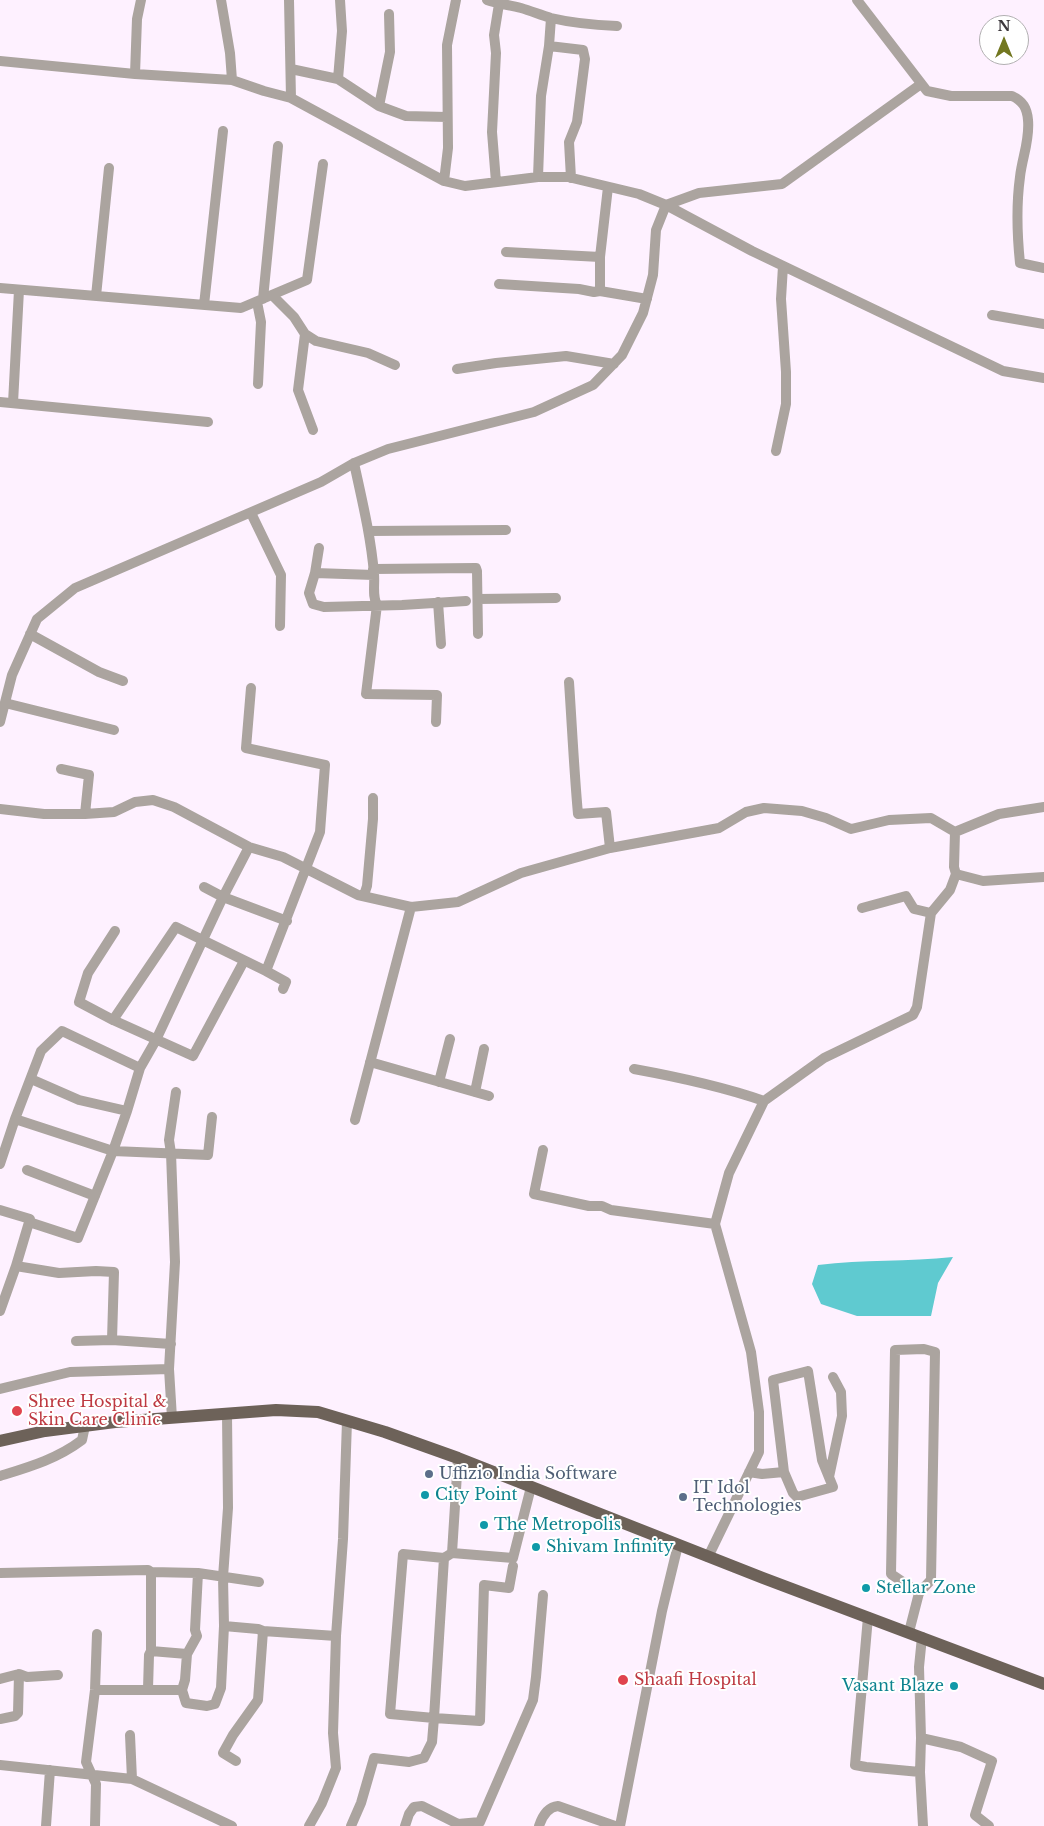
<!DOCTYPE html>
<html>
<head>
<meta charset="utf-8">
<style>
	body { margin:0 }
	#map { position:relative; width:1044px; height:1826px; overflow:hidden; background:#fef1ff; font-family:"Libre Baskerville",serif }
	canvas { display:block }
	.north { position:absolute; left:979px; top:15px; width:50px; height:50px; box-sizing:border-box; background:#fff; border:1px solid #b1afb1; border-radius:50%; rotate:0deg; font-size:14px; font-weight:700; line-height:20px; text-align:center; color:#3d383d }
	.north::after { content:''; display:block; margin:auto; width:18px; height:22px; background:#727720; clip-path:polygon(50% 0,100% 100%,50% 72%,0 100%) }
</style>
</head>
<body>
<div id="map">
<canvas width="1044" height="1826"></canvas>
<div class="north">N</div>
</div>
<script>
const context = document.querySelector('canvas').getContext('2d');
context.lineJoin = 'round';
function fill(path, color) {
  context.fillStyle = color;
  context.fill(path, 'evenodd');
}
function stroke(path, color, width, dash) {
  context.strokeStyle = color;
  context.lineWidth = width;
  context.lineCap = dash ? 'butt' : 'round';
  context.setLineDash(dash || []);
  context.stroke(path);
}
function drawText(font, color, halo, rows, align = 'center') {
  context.font = font + ' "Libre Baskerville",serif';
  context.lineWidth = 4;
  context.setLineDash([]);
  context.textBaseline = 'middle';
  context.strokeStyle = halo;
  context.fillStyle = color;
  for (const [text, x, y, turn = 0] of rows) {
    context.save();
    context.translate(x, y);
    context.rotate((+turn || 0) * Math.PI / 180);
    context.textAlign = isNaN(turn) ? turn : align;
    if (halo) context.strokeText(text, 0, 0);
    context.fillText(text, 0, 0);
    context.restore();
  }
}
const water = new Path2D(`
	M 953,1257 L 938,1283 L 931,1316 L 857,1316 L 821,1304 L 812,1284 L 818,1265 C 863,1259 908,1262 953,1257 Z`);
const minor = new Path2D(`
	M 221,0 L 230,53 L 232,80
	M 289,0 L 291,98
	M 487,0 C 498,4 510,5 521,8 C 531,11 541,15 551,18 C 572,23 594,25 617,26
	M 857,0 L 927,91 L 951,96 L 1012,96 C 1023,101 1027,108 1028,120 C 1030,140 1022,158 1020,177 C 1016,206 1017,234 1020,263 L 1044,268
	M 549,46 L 583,50 L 585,59 L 577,122 L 569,142 L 571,178
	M 0,61 L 135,74 L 232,80 L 264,91 L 291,98 L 444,181 L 465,186 L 538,177 L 568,177 L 639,194 L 666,205 L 752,251 L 1003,371 L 1044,378
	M 291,69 L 338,79 L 379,106 L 406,116 L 447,117
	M 135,74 L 137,19 L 141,0
	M 338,79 L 342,31 L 340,0
	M 379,106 L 390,52 L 389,14
	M 538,177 L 541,96 L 549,46 L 551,18
	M 444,181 L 448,148 L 447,45 L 456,0
	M 496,182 L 492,132 L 496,53 L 494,35 L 499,4
	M 506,252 L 600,257
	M 499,284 L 579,289 L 594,292 L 600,291 L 647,299
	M 0,288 L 241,308 L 307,280 L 323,164
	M 600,291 L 600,257 L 608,187
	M 272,295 L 294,317 L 305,334 L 298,390 L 313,430
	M 96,296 L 109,168
	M 263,299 L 278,146
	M 257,302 L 261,322 L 258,384
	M 204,305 L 223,131
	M 992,315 L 1044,324
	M 305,334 L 316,341 L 368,353 L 395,365
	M 457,369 L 496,363 L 566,356 L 614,364
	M 0,402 L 208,422
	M 13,403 L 19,290
	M 776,451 L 786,404 L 786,372 L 781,299 L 783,266
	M 354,463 C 362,500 371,537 374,574 C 375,585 372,596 377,605 L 366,694 L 437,695 L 436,722
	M 251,513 L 281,575 L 280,626
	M 369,531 L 506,530
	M 319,548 L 315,573 L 309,593 L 313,604 L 324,607 L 402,605 L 466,601
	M 373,569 L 476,568 L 477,571 L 478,634
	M 315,573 L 374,575
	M 478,599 L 556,598
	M 438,602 L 441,644
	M 30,634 L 99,672 L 123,681
	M 569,682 C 572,726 574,770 578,814 L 606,812 L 610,848
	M 251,688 L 246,748 L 325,765 L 320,832 L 266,971
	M 5,703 L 114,730
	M 0,722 L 12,675 L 37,619 L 75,588 L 321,482 L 354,463 L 388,449 L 534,412 L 593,385 L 622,355 L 643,313 L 653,275 L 656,230 L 666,205 L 699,193 L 782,184 L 921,84
	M 61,769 L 89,775 L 85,814
	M 0,809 L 44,814 L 85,814 L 114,812 L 135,802 L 153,800 L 174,807 L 249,847 L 283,857 L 358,895 L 411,907 L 458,902 L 521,873 L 610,848 L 719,828 L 746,812 L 764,808 L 802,811 L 826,818 L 851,829 L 889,820 L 931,818 L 955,832 L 999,814 L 1044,807
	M 956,874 L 983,881 L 1044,877
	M 204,887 L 223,897 L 287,921
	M 364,895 L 367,886 L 373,819 L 373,798
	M 862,908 L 906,896 L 914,909 L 931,913
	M 115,931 L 88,973 L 79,1002 L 113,1020 L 193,1056 L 244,961
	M 113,1020 L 176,927 L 266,971 L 286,982 L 283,989
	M 370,1062 L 489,1096
	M 140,1068 L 62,1031 L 41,1051 L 15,1119 L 113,1151 L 208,1155 L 212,1117
	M 634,1069 C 678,1077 721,1086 764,1101
	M 31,1079 L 79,1100 L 127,1111
	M 439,1082 L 450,1039
	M 475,1092 L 484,1049
	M 355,1120 L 411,907
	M 543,1150 L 534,1194 L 589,1206 L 602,1206 L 611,1210 L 715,1224
	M 0,1164 L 15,1119
	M 27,1170 L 95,1196
	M 0,1210 L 30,1219 L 16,1266 L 0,1311
	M 29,1222 L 78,1238 L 113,1151 L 127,1111 L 140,1068 L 156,1040 L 223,897 L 249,847
	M 16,1266 L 59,1273 L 96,1271 L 114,1272 L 112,1340
	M 76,1341 L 112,1340 L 171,1344
	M 0,1389 L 70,1372 L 169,1369
	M 172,1418 L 169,1369 L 175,1262 L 171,1153 L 169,1140 L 176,1092
	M 749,1472 L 762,1474 L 784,1472 L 793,1493 L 797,1497 L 833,1487 L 822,1460 L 808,1371 L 773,1380 L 784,1472
	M 0,1476 C 29,1467 57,1459 82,1440 L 85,1426
	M 829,1477 L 842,1416 L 841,1392 L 833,1377
	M 452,1553 L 458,1458
	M 708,1557 L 759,1452 L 759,1412 L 751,1352 L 715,1224 L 729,1173 L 764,1101 L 824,1058 L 913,1015 L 917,1007 L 931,913 L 950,890 L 956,874 L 954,867 L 955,832
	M 444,1558 L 403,1554 L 390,1714 L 434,1718 L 444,1558 L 452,1553 L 513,1558 L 531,1487
	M 0,1573 L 148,1570 L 151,1572 L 198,1573 L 259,1582
	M 198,1573 L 195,1630 L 197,1636 L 187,1654 L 185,1680 L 182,1690 L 186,1703 L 207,1706 L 215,1704 L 221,1688 L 224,1626 L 223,1577 L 228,1508 L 227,1414
	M 868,1617 L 855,1765 L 866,1767 L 920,1772
	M 224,1626 L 258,1629 L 263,1631 L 336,1636
	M 909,1632 L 919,1593 L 931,1580 L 935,1352 L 924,1349 L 895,1350 L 891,1574 L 919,1593
	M 922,1637 L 919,1667 L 921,1738 L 920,1772 L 923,1826
	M 151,1651 L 187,1654
	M 0,1679 L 19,1674 L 27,1677 L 58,1675
	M 148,1689 L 149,1655 L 151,1651 L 151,1572
	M 95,1690 L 182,1690
	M 0,1719 L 15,1716 L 18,1713 L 19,1674
	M 130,1735 L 132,1779
	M 921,1738 L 961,1747 L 992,1761 L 975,1815 L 989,1826
	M 236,1761 L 223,1753 L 233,1735 L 258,1700 L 263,1631
	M 0,1765 L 132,1779 L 232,1826
	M 46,1826 L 50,1770
	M 95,1826 L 96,1784 L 86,1762 L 95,1690 L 97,1634
	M 309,1826 L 322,1803 L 336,1768 L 333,1733 L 336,1636 L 343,1539 L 347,1421
	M 351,1826 L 361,1803 L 374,1758 L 409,1762 L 424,1758 L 432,1742 L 434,1718 L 480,1721 L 484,1585 L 509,1588 L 513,1566
	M 405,1826 L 409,1814 L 414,1807 L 422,1806 L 458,1824 L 480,1822 L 533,1700 L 536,1677 L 543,1595
	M 539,1826 C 542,1817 547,1807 558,1806 L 615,1826
	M 620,1826 L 662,1611 L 678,1545`);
const major = new Path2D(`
	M 0,1441 L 45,1431 L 115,1422 L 276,1410 L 318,1412 L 385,1432 L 458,1458 L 763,1578 L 1044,1684`);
const markers = [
	[17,1411,6,"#e0444e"],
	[429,1474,5,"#5c6f8a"],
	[425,1495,5,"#0f9aa8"],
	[683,1497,5,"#5c6f8a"],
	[484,1525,5,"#0f9aa8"],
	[536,1547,5,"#0f9aa8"],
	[866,1588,5,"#0f9aa8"],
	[623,1680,6,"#e0444e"],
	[954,1686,5,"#0f9aa8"]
];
const healthNames = [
	["Shree Hospital &",28,1402],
	["Skin Care Clinic",28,1420],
	["Shaafi Hospital",634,1680]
];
const serviceNames = [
	["Uffizio India Software",439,1474],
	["IT Idol",693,1488],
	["Technologies",693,1506]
];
const cultureNames = [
	["City Point",435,1495],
	["The Metropolis",494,1525],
	["Shivam Infinity",546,1547],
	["Stellar Zone",876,1588],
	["Vasant Blaze",944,1686,"right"]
];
fill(water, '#5fcad0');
stroke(minor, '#aba49f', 10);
stroke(major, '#6d6259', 12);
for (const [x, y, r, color] of markers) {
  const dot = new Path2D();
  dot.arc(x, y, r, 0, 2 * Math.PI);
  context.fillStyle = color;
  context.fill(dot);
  stroke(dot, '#fff', 2);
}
drawText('16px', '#be3a42', '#fff', healthNames, 'left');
drawText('16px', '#4e5e75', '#fff', serviceNames, 'left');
drawText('16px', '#0d838f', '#fff', cultureNames, 'left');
</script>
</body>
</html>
